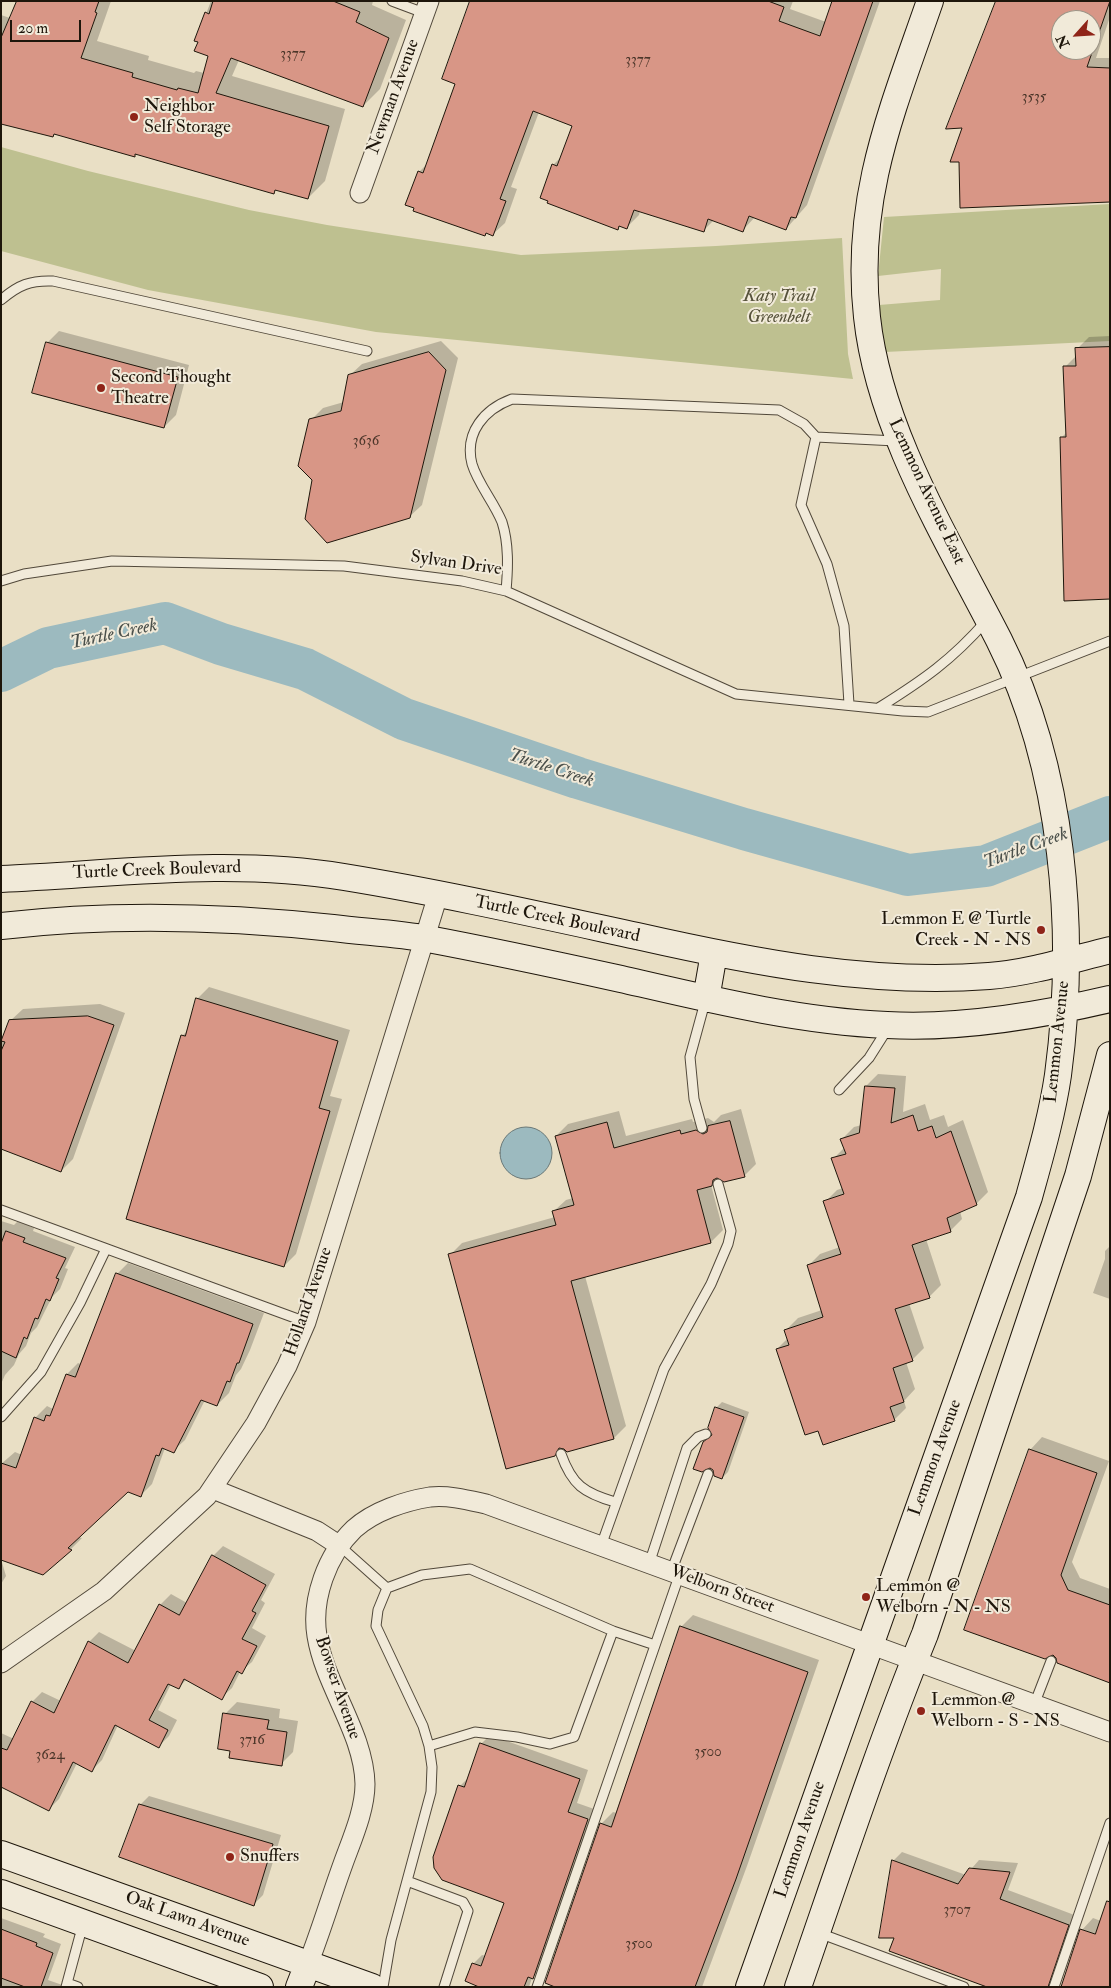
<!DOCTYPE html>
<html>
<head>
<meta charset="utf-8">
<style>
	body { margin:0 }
	#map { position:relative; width:1111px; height:1988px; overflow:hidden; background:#e9dfc5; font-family:"IM FELL Double Pica",serif }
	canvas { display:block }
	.frame { position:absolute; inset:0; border:2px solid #1e160b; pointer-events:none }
	.north { position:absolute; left:1051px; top:10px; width:50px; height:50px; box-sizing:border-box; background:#f1ead9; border:1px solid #9d9587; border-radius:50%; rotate:244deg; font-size:14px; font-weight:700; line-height:20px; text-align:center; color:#1e160b }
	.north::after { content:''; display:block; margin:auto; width:18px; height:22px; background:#8f2418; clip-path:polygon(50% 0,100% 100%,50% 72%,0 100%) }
	.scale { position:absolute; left:10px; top:20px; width:71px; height:22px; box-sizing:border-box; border:2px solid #1e160b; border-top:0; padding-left:6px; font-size:15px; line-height:18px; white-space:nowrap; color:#1e160b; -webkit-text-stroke:4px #f1ead9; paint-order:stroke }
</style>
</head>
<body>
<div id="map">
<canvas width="1111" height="1988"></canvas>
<div class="frame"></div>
<div class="north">N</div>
<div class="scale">20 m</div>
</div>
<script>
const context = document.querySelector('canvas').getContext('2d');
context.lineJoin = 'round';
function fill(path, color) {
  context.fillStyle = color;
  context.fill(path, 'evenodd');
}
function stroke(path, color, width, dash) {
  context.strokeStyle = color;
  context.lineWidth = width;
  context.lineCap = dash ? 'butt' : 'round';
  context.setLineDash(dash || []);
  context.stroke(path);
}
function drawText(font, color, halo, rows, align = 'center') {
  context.font = font + ' "IM FELL Double Pica",serif';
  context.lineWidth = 4;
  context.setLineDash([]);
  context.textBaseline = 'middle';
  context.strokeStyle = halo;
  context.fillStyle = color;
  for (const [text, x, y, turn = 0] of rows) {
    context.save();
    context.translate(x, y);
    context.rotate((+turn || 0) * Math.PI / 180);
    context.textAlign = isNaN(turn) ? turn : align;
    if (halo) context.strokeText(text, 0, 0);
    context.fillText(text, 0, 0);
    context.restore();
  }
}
const green = new Path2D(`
	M 1,147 L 88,171 L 249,210 L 327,225 L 521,255 L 716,246 L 842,238 L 848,354 L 853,379 L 376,332 L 148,290 L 1,251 Z
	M 1110,204 L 1110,341 L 885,352 L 879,305 L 940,300 L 941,269 L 878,276 L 884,217 Z`);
const water = new Path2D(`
	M500 1153a26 26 0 1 1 52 0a26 26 0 1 1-52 0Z`);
const shadow = new Path2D(`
	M 16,1 L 111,1 L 97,41 L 149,56 L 148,60 L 194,73 L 196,71 L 204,73 L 209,56 L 199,41 L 196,40 L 211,1 L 373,1 L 372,5 L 406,20 L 380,89 L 363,106 L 239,60 L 232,76 L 345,109 L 325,181 L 308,198 L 277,189 L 274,192 L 137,153 L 134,156 L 55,133 L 1,122 L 1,15 L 10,18 Z
	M 471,1 L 793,1 L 790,9 L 826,22 L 834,1 L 880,1 L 807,205 L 786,229 L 755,217 L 743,230 L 714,220 L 703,231 L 640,210 L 639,215 L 627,227 L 621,225 L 618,228 L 553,165 L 562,156 L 574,125 L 539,112 L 511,187 L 517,189 L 505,223 L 493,234 L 487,232 L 484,235 L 419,172 L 429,162 L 456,83 Z
	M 998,1 L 1110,1 L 1110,17 L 1096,58 L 1110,58 L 1110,201 L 964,126 ZM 1061,20 L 1091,20 L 1091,50 L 1061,50 Z
	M 59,331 L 189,365 L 176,415 L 164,427 L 47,343 Z
	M 1110,336 L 1110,598 L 1061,438 L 1067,432 L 1065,367 L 1077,355 L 1077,349 L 1089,337 Z
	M 441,341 L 458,358 L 422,505 L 409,517 L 314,479 L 311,420 L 323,408 L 344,402 L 349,376 L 362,364 Z
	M 209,987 L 350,1030 L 330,1096 L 342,1099 L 296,1254 L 284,1266 L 182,1036 L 188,1030 L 197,999 Z
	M 100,1004 L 125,1013 L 73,1159 L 61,1171 L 1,1148 L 1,1044 L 10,1021 L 23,1009 Z
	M 878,1074 L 906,1076 L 903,1112 L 925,1104 L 930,1120 L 944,1115 L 948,1127 L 963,1120 L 988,1192 L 976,1204 L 960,1211 L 962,1219 L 950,1231 L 926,1239 L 941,1285 L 929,1297 L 909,1303 L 924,1348 L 912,1360 L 906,1362 L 915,1389 L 904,1401 L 906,1408 L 894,1420 L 819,1429 L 777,1349 L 788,1338 L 786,1330 L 798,1318 L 822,1310 L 808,1266 L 820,1254 L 840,1247 L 825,1202 L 837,1190 L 843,1188 L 833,1159 L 845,1147 L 842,1139 L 854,1127 L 862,1125 L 866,1086 Z
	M 741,1109 L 756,1164 L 744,1176 L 718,1177 L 711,1185 L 723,1230 L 711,1242 L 585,1276 L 626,1426 L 614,1438 L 568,1451 L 562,1447 L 554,1455 L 450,1255 L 462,1243 L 555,1217 L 554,1211 L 566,1200 L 573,1198 L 556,1136 L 568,1124 L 619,1111 L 626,1136 L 692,1119 L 693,1122 L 708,1118 L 714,1122 L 721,1115 Z
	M 1,1221 L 14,1225 L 18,1221 L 34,1228 L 33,1231 L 75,1247 L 65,1268 L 68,1269 L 60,1289 L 52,1297 L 37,1327 L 31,1333 L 26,1346 L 19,1354 L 14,1365 L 5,1375 L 1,1384 Z
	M 1110,1246 L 1110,1299 L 1093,1293 L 1105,1259 L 1105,1251 Z
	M 128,1263 L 264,1313 L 250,1350 L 241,1369 L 236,1375 L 229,1393 L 217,1405 L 205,1400 L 185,1440 L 173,1451 L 165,1448 L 152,1484 L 141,1495 L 128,1490 L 78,1537 L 82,1538 L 71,1549 L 43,1574 L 1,1464 L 15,1452 L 22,1455 L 35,1418 L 47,1406 L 53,1409 L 67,1374 L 78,1363 L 81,1364 L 117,1274 Z
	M 722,1402 L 749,1412 L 728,1472 L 722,1478 L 716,1408 Z
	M 1042,1437 L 1109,1461 L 1072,1562 L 1080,1578 L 1110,1589 L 1110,1681 L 1053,1654 L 966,1629 L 1031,1449 Z
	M 223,1546 L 275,1574 L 261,1600 L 265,1603 L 252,1628 L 266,1636 L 252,1662 L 240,1672 L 232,1688 L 221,1698 L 187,1679 L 178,1688 L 171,1684 L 158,1710 L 177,1720 L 169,1736 L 159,1746 L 118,1725 L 102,1760 L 92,1770 L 77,1763 L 59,1799 L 49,1809 L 1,1786 L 1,1733 L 14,1739 L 32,1702 L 42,1692 L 61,1701 L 89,1642 L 99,1632 L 136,1651 L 160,1605 L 171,1594 L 187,1603 L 213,1556 Z
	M 1,1559 L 6,1576 L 1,1584 Z
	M 693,1615 L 819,1660 L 747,1866 L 702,1987 L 559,1987 L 601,1824 L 613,1812 L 617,1813 L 681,1627 Z
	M 237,1702 L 280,1709 L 279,1718 L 298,1721 L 293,1752 L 281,1764 L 232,1750 L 225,1714 Z
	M 490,1735 L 588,1770 L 577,1803 L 597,1810 L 542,1968 L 532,1978 L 529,1987 L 477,1987 L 473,1964 L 482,1955 L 486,1956 L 505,1902 L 460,1786 L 469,1777 L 481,1744 Z
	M 149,1796 L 281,1835 L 263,1895 L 254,1904 L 140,1805 Z
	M 902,1852 L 966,1875 L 979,1860 L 1018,1863 L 1008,1890 L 1077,1916 L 1057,1977 L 1048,1986 L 896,1937 L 893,1861 Z
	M 1110,1897 L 1110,1987 L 1082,1930 L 1093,1918 L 1101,1921 Z
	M 1,1918 L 45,1934 L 43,1937 L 61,1944 L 48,1980 L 68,1987 L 1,1987 Z`);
const river = new Path2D(`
	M 1,671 L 48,648 L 165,623 L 221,644 L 305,669 L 404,719 L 578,778 L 744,829 L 908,875 L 986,866 L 1110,817`);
const building = new Path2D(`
	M 17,1 L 99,1 L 95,12 L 97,13 L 81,58 L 133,73 L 132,77 L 177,90 L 178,88 L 198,93 L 208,56 L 194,51 L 198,42 L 194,41 L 205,12 L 209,14 L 213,1 L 333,1 L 360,12 L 356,22 L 389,38 L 363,107 L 231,58 L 216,93 L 329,126 L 308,199 L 275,190 L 274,194 L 135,154 L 135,157 L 54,134 L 53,137 L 1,124 L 1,38 Z
	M 470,1 L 768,1 L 784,7 L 779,21 L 820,36 L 832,1 L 873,1 L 796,218 L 791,217 L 786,230 L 749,216 L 743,232 L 708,219 L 704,232 L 634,210 L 627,229 L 619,226 L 618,230 L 547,203 L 548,201 L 540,198 L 552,164 L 557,166 L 572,126 L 533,111 L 500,199 L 506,201 L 493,236 L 486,233 L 485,236 L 413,211 L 414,208 L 405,205 L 418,171 L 423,173 L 455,84 L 442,79 Z
	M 996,1 L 1110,1 L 1087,67 L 1110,68 L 1110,202 L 960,208 L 959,162 L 950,162 L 962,128 L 946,129 ZM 1061,20 L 1091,20 L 1091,50 L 1061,50 Z
	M 46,342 L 178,377 L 164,428 L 32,393 Z
	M 1110,347 L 1110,599 L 1064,601 L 1060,437 L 1066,437 L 1063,366 L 1076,366 L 1075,348 Z
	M 429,352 L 446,370 L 410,518 L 327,543 L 305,519 L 312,480 L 298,466 L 309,419 L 341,411 L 348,375 Z
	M 196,998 L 338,1041 L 319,1108 L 330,1111 L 284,1267 L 126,1219 L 181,1035 L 185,1036 Z
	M 88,1016 L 114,1025 L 61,1172 L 1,1149 L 1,1051 L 5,1042 L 1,1041 L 9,1020 Z
	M 865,1086 L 895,1088 L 891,1123 L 913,1115 L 918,1131 L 932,1126 L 936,1138 L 951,1131 L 977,1205 L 947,1218 L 951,1232 L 912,1245 L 930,1298 L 895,1309 L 913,1361 L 893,1368 L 904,1402 L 890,1407 L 895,1421 L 823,1445 L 818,1431 L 805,1435 L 776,1349 L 789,1345 L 784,1330 L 823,1317 L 807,1265 L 841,1254 L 823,1201 L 844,1194 L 831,1158 L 846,1154 L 840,1139 L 859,1133 Z
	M 730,1121 L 745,1177 L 724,1182 L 717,1178 L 713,1180 L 712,1186 L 697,1190 L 711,1243 L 571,1281 L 614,1439 L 567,1452 L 564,1449 L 559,1448 L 555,1456 L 506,1469 L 448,1254 L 556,1225 L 552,1211 L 574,1205 L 555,1136 L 607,1122 L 614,1148 L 680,1130 L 681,1134 L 696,1130 L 703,1134 L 707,1132 L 708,1126 Z
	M 6,1231 L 25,1238 L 23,1242 L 66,1258 L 56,1278 L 59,1279 L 50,1301 L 46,1299 L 38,1319 L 35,1318 L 27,1339 L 24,1337 L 16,1358 L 1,1351 L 1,1244 Z
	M 116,1273 L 253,1324 L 239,1363 L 237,1363 L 230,1382 L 227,1381 L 217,1406 L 201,1400 L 174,1453 L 162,1448 L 159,1456 L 156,1455 L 141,1497 L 128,1492 L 68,1548 L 72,1550 L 43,1575 L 1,1560 L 1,1463 L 16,1468 L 34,1417 L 44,1421 L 46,1415 L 50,1416 L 66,1374 L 75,1377 Z
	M 715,1407 L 744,1417 L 722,1479 L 714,1476 L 713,1470 L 710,1468 L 702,1472 L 693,1469 L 703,1442 L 712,1435 L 708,1428 Z
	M 1029,1449 L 1097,1473 L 1061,1575 L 1068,1590 L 1110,1605 L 1110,1683 L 1057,1663 L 1056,1658 L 1053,1655 L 1045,1659 L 964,1630 Z
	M 212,1555 L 266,1585 L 252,1611 L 256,1613 L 242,1639 L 257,1646 L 242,1674 L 237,1671 L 222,1700 L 184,1679 L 179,1689 L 168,1684 L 149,1720 L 168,1730 L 159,1748 L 115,1725 L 92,1772 L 73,1762 L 49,1811 L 1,1787 L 1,1748 L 7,1750 L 31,1701 L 54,1713 L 88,1641 L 128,1663 L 159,1604 L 179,1615 Z
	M 680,1626 L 808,1672 L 736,1879 L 695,1987 L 555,1987 L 545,1983 L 600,1823 L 611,1827 Z
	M 223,1713 L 269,1720 L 267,1729 L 287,1732 L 282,1766 L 229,1758 L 230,1751 L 218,1749 Z
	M 480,1743 L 580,1779 L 568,1812 L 588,1819 L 533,1979 L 528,1977 L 524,1987 L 479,1987 L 465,1981 L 472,1963 L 481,1966 L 504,1903 L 442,1880 L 434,1868 L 433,1857 L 458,1785 L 464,1787 Z
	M 139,1804 L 273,1844 L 254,1906 L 119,1857 Z
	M 892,1860 L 958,1884 L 969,1868 L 1010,1872 L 1000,1899 L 1069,1925 L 1048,1987 L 987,1987 L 889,1951 L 894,1938 L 879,1938 Z
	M 1107,1901 L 1110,1902 L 1110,1987 L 1061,1987 L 1080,1929 L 1095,1934 Z
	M 1,1929 L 37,1943 L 36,1946 L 53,1953 L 41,1987 L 25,1987 L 1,1978 Z`);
const lane = new Path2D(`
	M 392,1 L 424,13
	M 1,300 C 18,285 31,280 53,281 L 367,351
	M 816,437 L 801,505 L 827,564 L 844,626 L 849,704
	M 1,581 L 24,574 L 112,561 L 344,566 L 462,581 L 506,591 L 736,694 L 903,711 L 928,712 L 1110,641
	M 506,591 C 508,568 509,544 502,522 C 494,502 478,484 472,464 C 464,432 485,409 512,399 L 779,410 L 804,424 L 816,437 L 896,441
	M 880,707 C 923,680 952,660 986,621
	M 839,1090 L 869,1058 L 888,1028
	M 702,1128 L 694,1099 L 690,1057 L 705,1002
	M 1,1210 L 306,1322
	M 1,1417 L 41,1372 L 80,1303 L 106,1249
	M 561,1454 C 572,1485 584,1493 615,1502
	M 340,1546 L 387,1588 L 378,1610 L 376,1626 L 423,1726 L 429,1746 L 432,1767 L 431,1792 L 391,1940 L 383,1987
	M 601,1546 L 664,1369 L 711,1284 L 728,1244 L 731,1231 L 718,1184
	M 649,1564 L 687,1448 L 698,1437 L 706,1434
	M 671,1572 L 708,1474
	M 387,1588 L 422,1575 L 470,1569 L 613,1631 L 574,1737 L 550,1744 L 517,1737 L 475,1732 L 429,1746
	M 613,1631 L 655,1645
	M 1034,1705 L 1051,1661
	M 407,1881 L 463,1902 L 468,1911 L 444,1987
	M 819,1933 L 964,1987
	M 67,1983 L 78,1987
	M 66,1987 L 83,1924
	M 537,1987 L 679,1576
	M 1054,1987 L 1110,1823`);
const street = new Path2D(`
	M 360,193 L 429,1
	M 213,1489 L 317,1531 L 340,1546
	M 1,1663 L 104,1591 L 207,1496 L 256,1423 L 287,1366 L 306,1322 L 438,895
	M 308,1964 C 321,1931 331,1897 343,1864 C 352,1839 365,1810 365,1784 C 364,1733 325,1686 317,1636 C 311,1599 327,1555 354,1529 C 374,1511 405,1501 430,1497 C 449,1495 468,1500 486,1504 L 1110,1732`);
const secondary = new Path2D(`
	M 1,879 C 116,874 230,858 344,877 C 442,893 540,915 637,936 C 752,962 870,985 989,976 C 1029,973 1070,960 1110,950
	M 1,926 C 112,913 222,916 333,928 C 364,932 397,933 428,939 C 492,951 557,965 621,979 C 708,999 797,1021 887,1025 C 961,1029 1038,1016 1110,999
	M 706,999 L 714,953
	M 1,1854 L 372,1987
	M 1,1893 L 260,1987
	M 299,1987 L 308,1964
	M 749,1987 L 1029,1197 C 1040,1157 1052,1116 1058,1075 C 1077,933 1064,769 999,640 C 948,540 879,430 867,317 C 854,198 892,111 930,1
	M 798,1987 C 839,1869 878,1750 925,1634 L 1078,1176 L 1110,1055`);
const markers = [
	[134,117,5,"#8f2418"],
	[101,388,5,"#8f2418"],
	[1041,930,5,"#8f2418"],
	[866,1597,5,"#8f2418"],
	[921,1711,5,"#8f2418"],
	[230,1857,5,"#8f2418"]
];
const numberNames = [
	["3377",293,55],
	["3377",638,61],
	["3535",1034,98],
	["3636",366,442],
	["3716",252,1741],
	["3500",708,1753],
	["3624",50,1756],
	["3707",957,1911],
	["3500",639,1945]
];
const streetNames = [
	["Newman Avenue",394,97,-70],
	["Lemmon Avenue East",926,492,65],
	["Sylvan Drive",456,564,8],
	["Turtle Creek Boulevard",157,871,-2],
	["Turtle Creek Boulevard",557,920,12],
	["Lemmon Avenue",1058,1042,-84],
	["Holland Avenue",309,1302,-71],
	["Lemmon Avenue",936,1458,-70],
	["Welborn Street",722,1590,20],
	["Bowser Avenue",337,1688,71],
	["Lemmon Avenue",801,1840,-71],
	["Oak Lawn Avenue",187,1920,20]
];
const poiNames = [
	["Neighbor",144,107],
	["Self Storage",144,128],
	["Second Thought",111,378],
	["Theatre",111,399],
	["Lemmon E @ Turtle",1031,920,"right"],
	["Creek - N - NS",1031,941,"right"],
	["Lemmon @",876,1587],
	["Welborn - N - NS",876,1608],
	["Lemmon @",931,1701],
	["Welborn - S - NS",931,1722],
	["Snuffers",240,1857]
];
const parkNames = [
	["Katy Trail",779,297],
	["Greenbelt",779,318]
];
const waterNames = [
	["Turtle Creek",114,635,-12],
	["Turtle Creek",551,769,18],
	["Turtle Creek",1026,849,-20]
];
fill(green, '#bec090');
fill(water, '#9cbabf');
stroke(water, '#6a7877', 1);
fill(shadow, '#0003');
stroke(river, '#9cbabf', 42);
fill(building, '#d89686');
stroke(building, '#1e160b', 1);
stroke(lane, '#51483a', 11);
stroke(street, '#51483a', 21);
stroke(secondary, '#1e160b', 28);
stroke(lane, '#f1ead9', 9);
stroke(street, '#f1ead9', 19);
stroke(secondary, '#f1ead9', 26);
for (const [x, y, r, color] of markers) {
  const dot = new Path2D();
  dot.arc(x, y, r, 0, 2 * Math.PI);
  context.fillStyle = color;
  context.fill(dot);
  stroke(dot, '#f1ead9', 2);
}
drawText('15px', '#4c362a', null, numberNames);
drawText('18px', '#1e160b', '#f1ead9', streetNames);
drawText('18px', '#1e160b', '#f1ead9', poiNames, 'left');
drawText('italic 18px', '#56523a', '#f1ead9', parkNames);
drawText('italic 19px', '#4a4f4a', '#f1ead9', waterNames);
</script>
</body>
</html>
